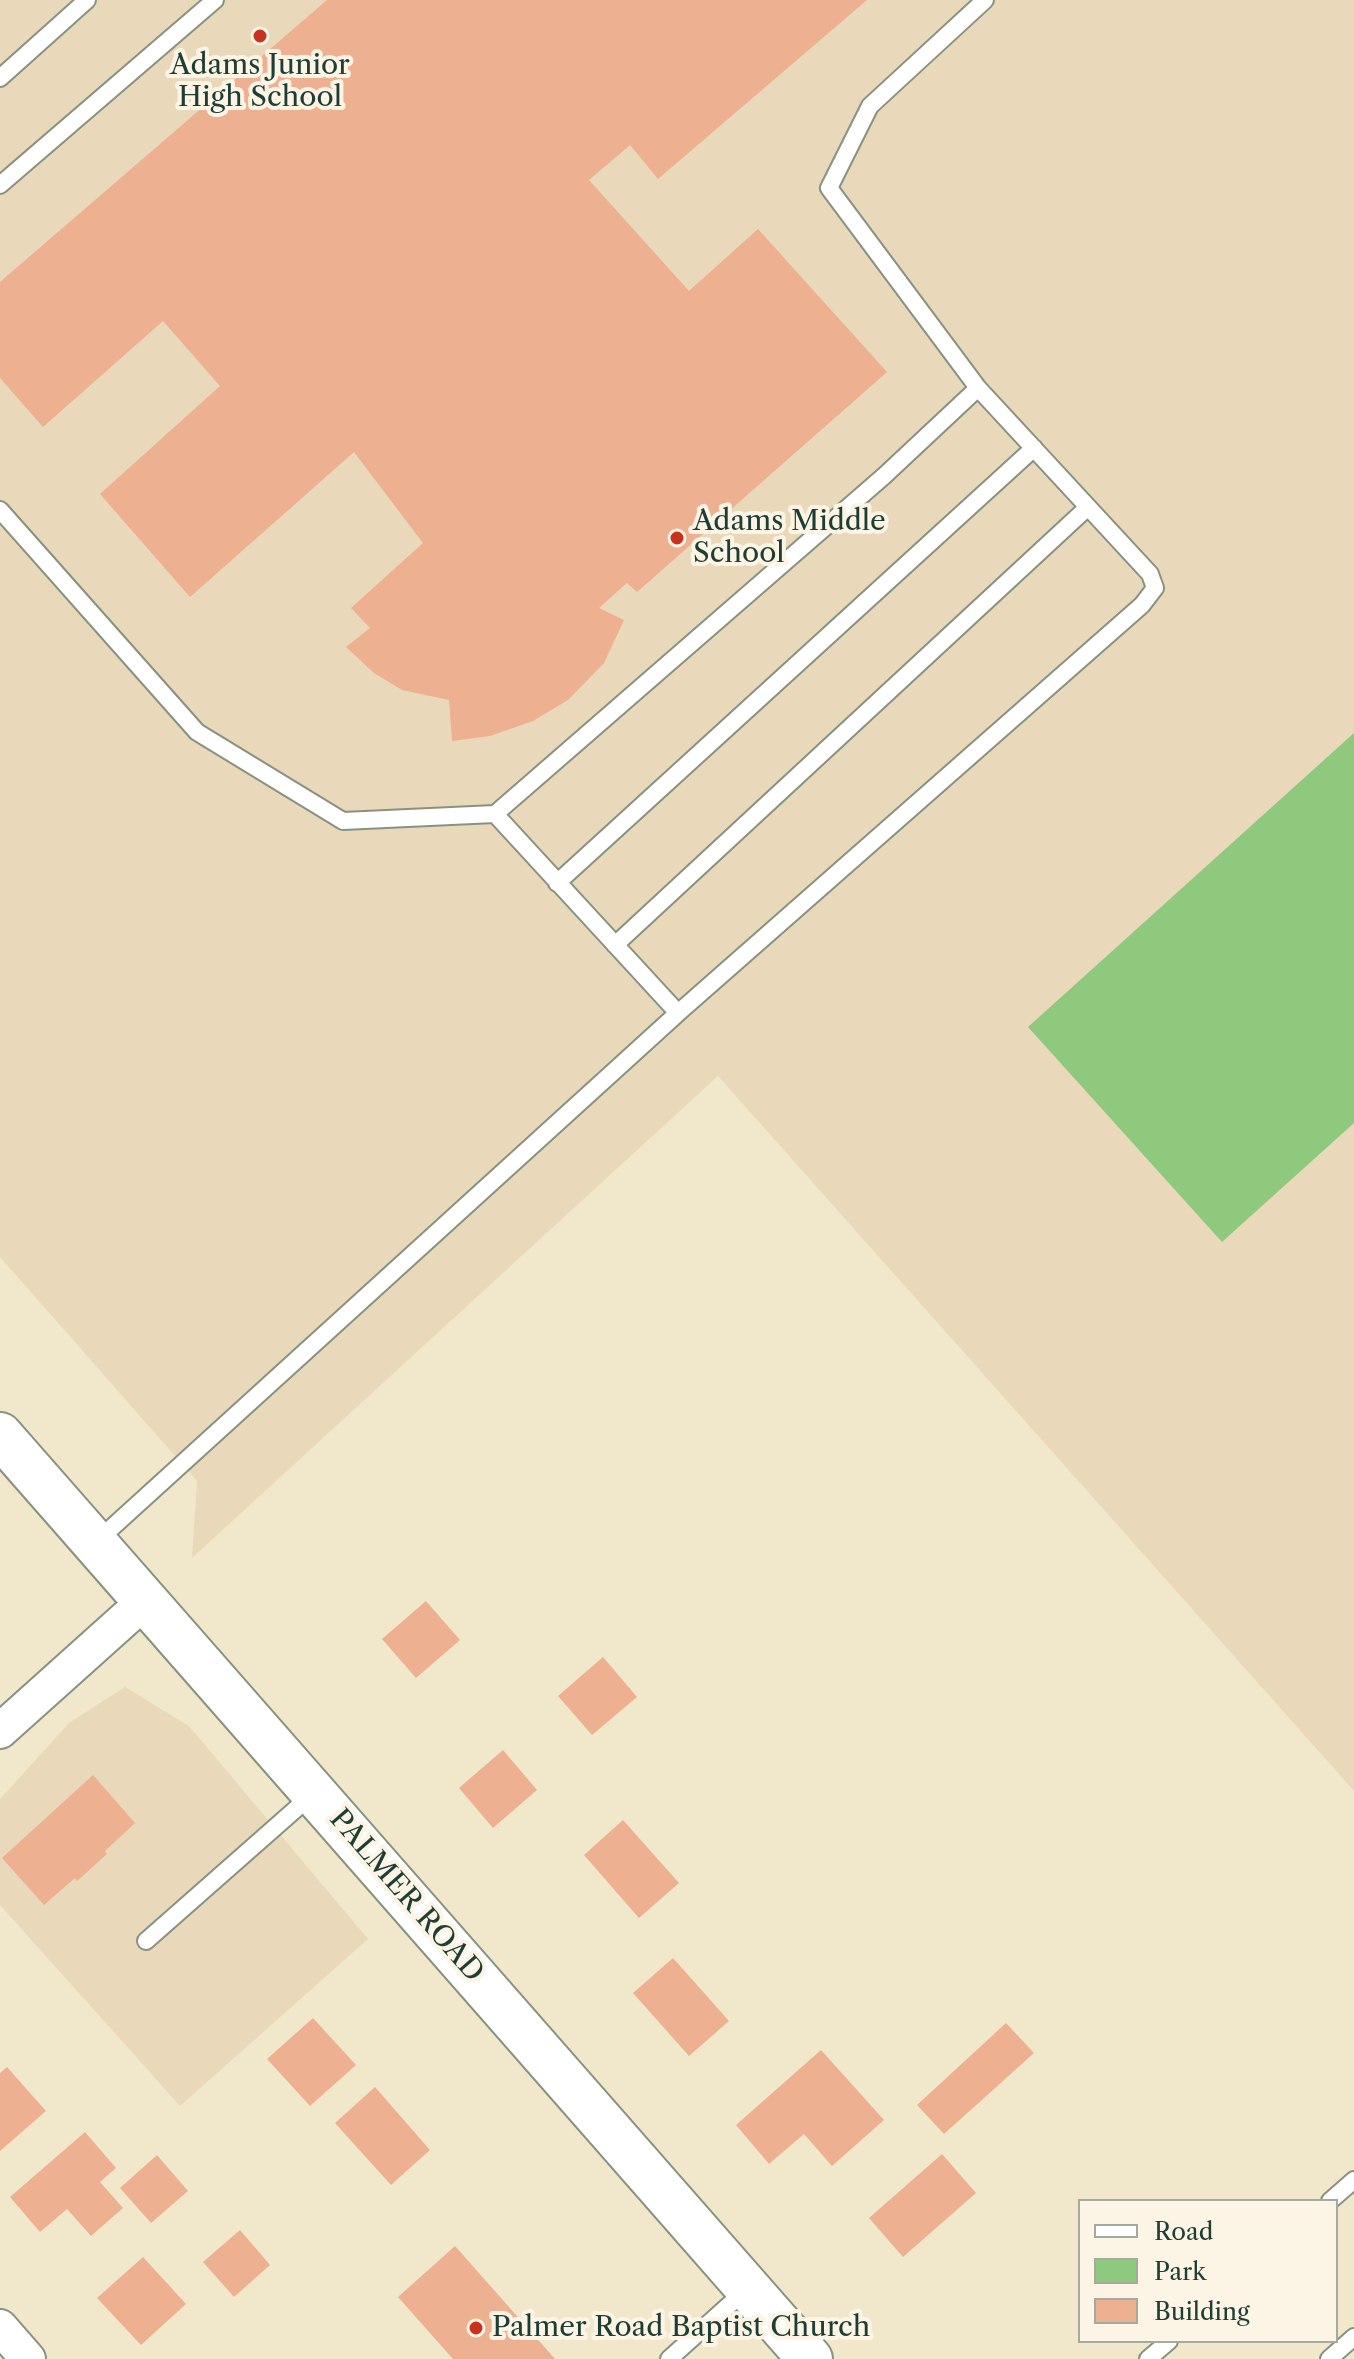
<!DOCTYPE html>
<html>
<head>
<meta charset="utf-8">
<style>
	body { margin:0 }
	#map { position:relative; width:1354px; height:2359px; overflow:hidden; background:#f1e8cc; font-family:"Libre Caslon Text",serif }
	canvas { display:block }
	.legend { position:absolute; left:1078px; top:2199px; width:260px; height:144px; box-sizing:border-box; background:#fcf5e5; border:2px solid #a4ab9e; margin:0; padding:10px 14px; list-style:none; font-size:24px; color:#1f3d34 }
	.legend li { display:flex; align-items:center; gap:16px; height:40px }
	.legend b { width:40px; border:2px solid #a4ab9e }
</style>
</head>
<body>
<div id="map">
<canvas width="1354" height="2359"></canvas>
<ul class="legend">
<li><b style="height:10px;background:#fff"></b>Road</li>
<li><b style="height:22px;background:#8ec97d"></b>Park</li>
<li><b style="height:22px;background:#edb090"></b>Building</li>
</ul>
</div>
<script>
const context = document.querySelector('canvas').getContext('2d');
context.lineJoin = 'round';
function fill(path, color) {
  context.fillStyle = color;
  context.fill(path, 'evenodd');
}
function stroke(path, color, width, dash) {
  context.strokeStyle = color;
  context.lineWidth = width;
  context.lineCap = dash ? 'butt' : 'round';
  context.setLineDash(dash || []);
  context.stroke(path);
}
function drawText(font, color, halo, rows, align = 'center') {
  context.font = font + ' "Libre Caslon Text",serif';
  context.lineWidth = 8;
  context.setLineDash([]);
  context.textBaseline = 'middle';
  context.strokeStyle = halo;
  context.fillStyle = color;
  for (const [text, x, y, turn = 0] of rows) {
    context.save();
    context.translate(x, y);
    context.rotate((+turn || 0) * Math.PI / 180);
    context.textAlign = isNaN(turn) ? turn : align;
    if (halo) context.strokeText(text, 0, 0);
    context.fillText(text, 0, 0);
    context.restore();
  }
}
const built = new Path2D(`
	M 0,0 L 1354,0 L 1354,1791 L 718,1076 L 192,1558 L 197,1481 L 0,1257 Z
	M 125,1687 L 189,1726 L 368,1939 L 180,2106 L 0,1905 L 0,1799 L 69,1723 Z`);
const green = new Path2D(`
	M 1354,733 L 1354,1123 L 1222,1242 L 1028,1027 Z`);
const building = new Path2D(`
	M 327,0 L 867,0 L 658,179 L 630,145 L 589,180 L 689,291 L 758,229 L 887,372 L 637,592 L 627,583 L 599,608 L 624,620 L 604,663 L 568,700 L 533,721 L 490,736 L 452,741 L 449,700 L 402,690 L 374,673 L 346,647 L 370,628 L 351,608 L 423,543 L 354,452 L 190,597 L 100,494 L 220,386 L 163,321 L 43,427 L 0,378 L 0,282 Z
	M 426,1601 L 460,1640 L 416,1678 L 382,1639 Z
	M 603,1657 L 637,1697 L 592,1735 L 558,1696 Z
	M 503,1750 L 537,1790 L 493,1828 L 459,1788 Z
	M 93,1775 L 135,1823 L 105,1851 L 107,1854 L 77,1881 L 75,1878 L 44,1905 L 2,1858 Z
	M 623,1820 L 679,1883 L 639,1918 L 584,1855 Z
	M 673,1958 L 729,2021 L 689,2056 L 633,1993 Z
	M 313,2018 L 356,2065 L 310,2106 L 267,2059 Z
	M 1006,2023 L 1034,2053 L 944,2134 L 917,2105 Z
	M 821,2050 L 884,2120 L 832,2166 L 804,2134 L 769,2164 L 736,2125 Z
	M 7,2067 L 46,2111 L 0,2151 L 0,2073 Z
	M 375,2087 L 430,2150 L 391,2185 L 335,2123 Z
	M 85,2132 L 116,2168 L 100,2182 L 123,2208 L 91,2236 L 67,2209 L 40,2232 L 10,2197 Z
	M 942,2154 L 976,2193 L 903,2257 L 869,2218 Z
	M 157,2155 L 188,2191 L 151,2223 L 120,2188 Z
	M 240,2230 L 270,2265 L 234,2297 L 203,2262 Z
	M 455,2246 L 555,2359 L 453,2359 L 398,2297 Z
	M 143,2257 L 186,2304 L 141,2345 L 97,2298 Z`);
const lane = new Path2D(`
	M 0,78 L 87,0
	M 0,185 L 215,0
	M 0,510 L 197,732 L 343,821 L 495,814 L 884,476 L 978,388 L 829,188 L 870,106 L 985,0
	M 557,883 L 1034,448
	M 615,945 L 1088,507
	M 678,1013 L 1142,605 L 1155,588 L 1150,574 L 978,388
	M 96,1542 L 678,1013 L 495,814
	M 146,1941 L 314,1793
	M 1330,2201 L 1354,2180
	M 669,2359 L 747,2289
	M 1148,2359 L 1169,2341
	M 1329,2359 L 1354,2337`);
const street = new Path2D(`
	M 0,1731 L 145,1601
	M 0,2327 L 28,2359`);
const secondary = new Path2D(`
	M 0,1435 L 810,2359`);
const markers = [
	[260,36,8,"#c8321e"],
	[677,538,8,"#c8321e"],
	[476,2328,8,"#c8321e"]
];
const poiNames = [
	["Adams Junior",260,66,"center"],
	["High School",260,98,"center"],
	["Adams Middle",693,522],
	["School",693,554],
	["Palmer Road Baptist Church",492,2328]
];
const streetNames = [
	["PALMER ROAD",406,1896,49]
];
fill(built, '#e9d9ba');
fill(green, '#8ec97d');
fill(building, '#edb090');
stroke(lane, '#889280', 20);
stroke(street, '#889280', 38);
stroke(secondary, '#889280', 48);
stroke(lane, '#fff', 16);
stroke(street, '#fff', 34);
stroke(secondary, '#fff', 44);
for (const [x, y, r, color] of markers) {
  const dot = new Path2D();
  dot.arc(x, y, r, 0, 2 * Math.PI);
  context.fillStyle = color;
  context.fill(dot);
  stroke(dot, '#fcf5e5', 3);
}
drawText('28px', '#1f3d34', '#fcf5e5', poiNames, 'left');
drawText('28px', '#1f3d34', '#fcf5e5', streetNames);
</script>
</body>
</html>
